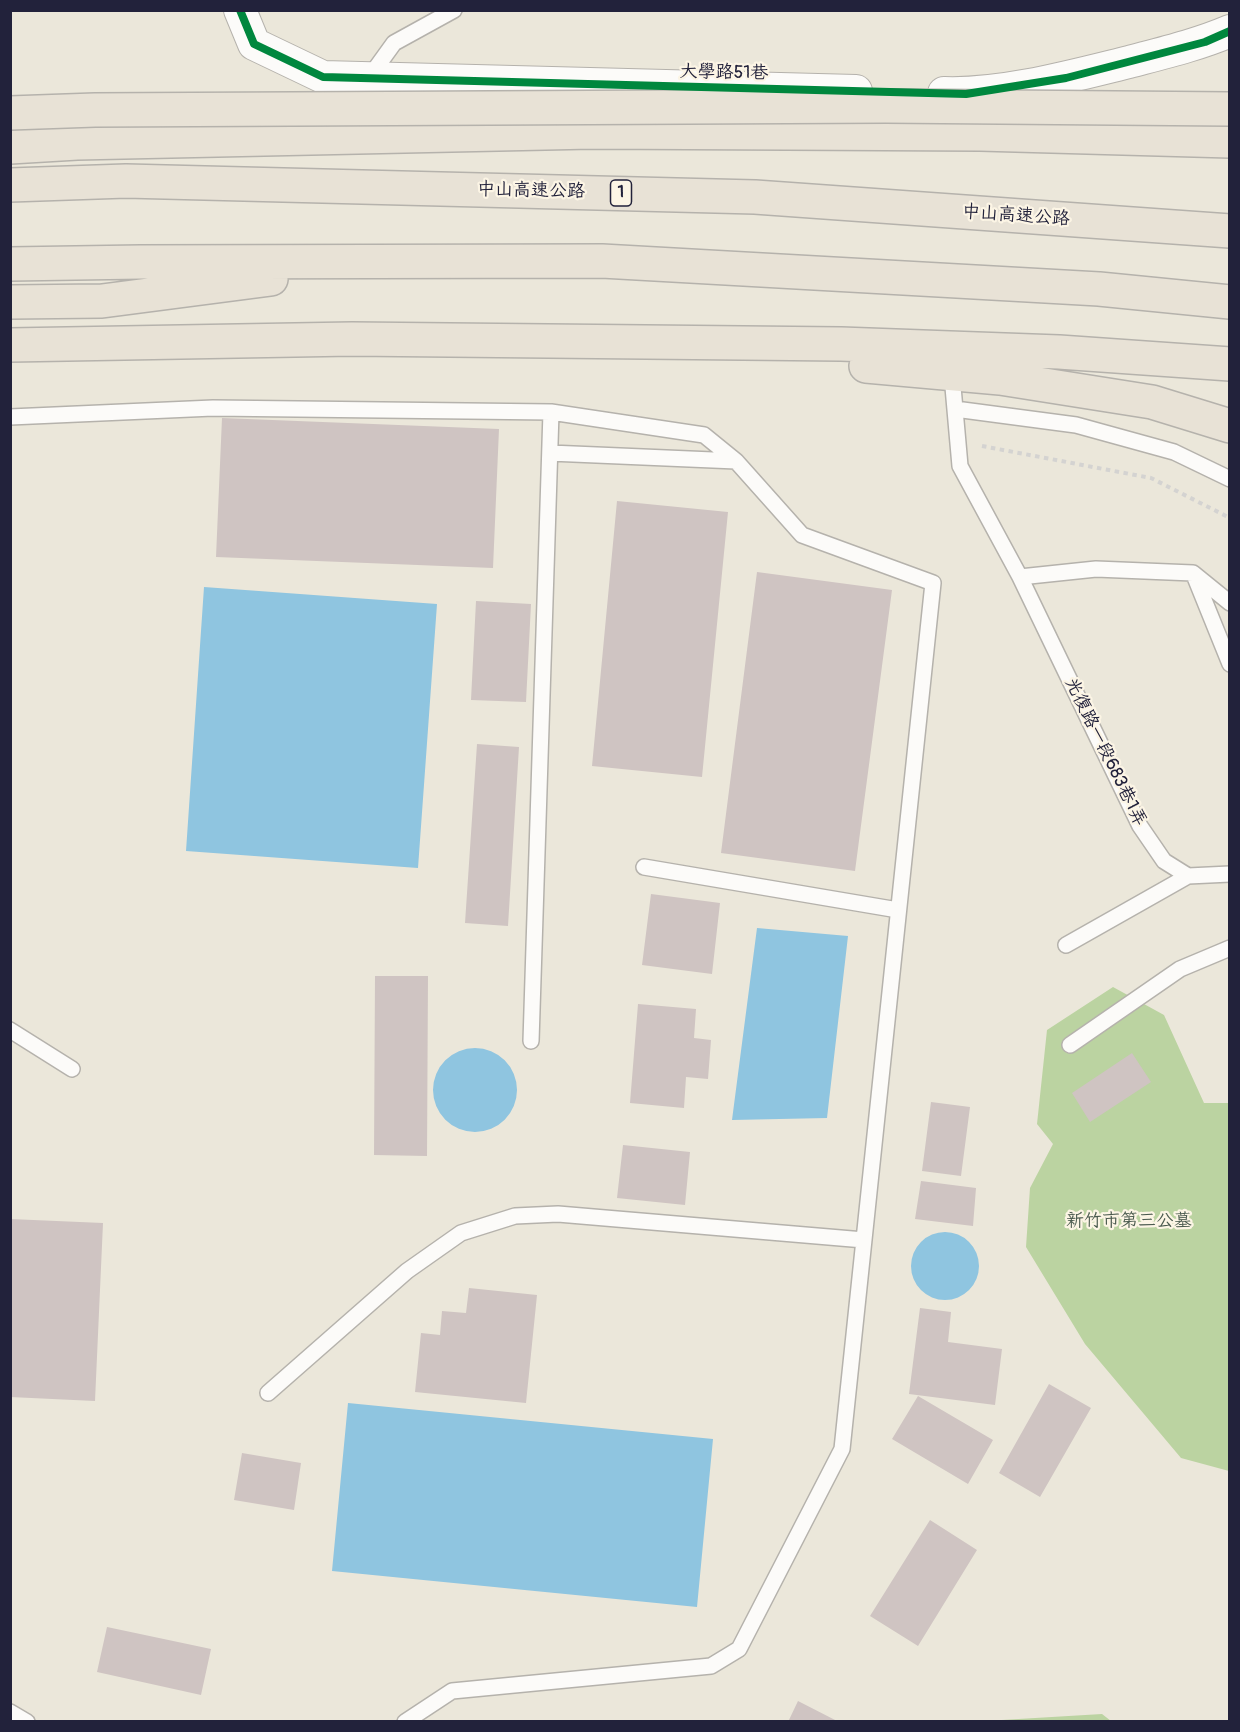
<!DOCTYPE html>
<html>
<head>
<meta charset="utf-8">
<style>
	body { margin:0 }
	#map { position:relative; width:1240px; height:1732px; overflow:hidden; background:#ebe7da; font-family:Pangolin,sans-serif }
	canvas { display:block }
	.frame { position:absolute; inset:0; border:12px solid #22223b; pointer-events:none }
</style>
</head>
<body>
<div id="map">
<canvas width="1240" height="1732"></canvas>
<div class="frame"></div>
</div>
<script>
const context = document.querySelector('canvas').getContext('2d');
context.lineJoin = 'round';
function fill(path, color) {
  context.fillStyle = color;
  context.fill(path, 'evenodd');
}
function stroke(path, color, width, dash) {
  context.strokeStyle = color;
  context.lineWidth = width;
  context.lineCap = dash ? 'butt' : 'round';
  context.setLineDash(dash || []);
  context.stroke(path);
}
function drawText(font, color, halo, rows, align = 'center') {
  context.font = font + ' Pangolin,"LXGW WenKai TC",sans-serif';
  context.lineWidth = 4.5;
  context.setLineDash([]);
  context.textBaseline = 'middle';
  context.strokeStyle = halo;
  context.fillStyle = color;
  for (const [text, x, y, turn = 0] of rows) {
    context.save();
    context.translate(x, y);
    context.rotate((+turn || 0) * Math.PI / 180);
    context.textAlign = isNaN(turn) ? turn : align;
    if (halo) context.strokeText(text, 0, 0);
    context.fillText(text, 0, 0);
    context.restore();
  }
}
const green = new Path2D(`
	M 1113,987 L 1164,1015 L 1204,1103 L 1229,1103 L 1229,1471 L 1181,1458 L 1085,1344 L 1026,1247 L 1030,1188 L 1053,1144 L 1037,1124 L 1047,1030 Z
	M 1102,1714 L 1111,1721 L 985,1721 Z`);
const water = new Path2D(`
	M 204,587 L 437,604 L 418,868 L 186,851 Z
	M 757,928 L 848,936 L 827,1118 L 732,1120 Z
	M433 1090a42 42 0 1 1 84 0a42 42 0 1 1-84 0Z
	M911 1266a34 34 0 1 1 68 0a34 34 0 1 1-68 0Z
	M 348,1403 L 713,1439 L 697,1607 L 332,1571 Z`);
const building = new Path2D(`
	M 222,418 L 499,429 L 493,568 L 216,557 Z
	M 617,501 L 728,512 L 702,777 L 592,766 Z
	M 757,572 L 892,590 L 855,871 L 721,853 Z
	M 476,601 L 531,604 L 526,702 L 471,700 Z
	M 477,744 L 519,747 L 508,926 L 465,923 Z
	M 651,894 L 720,903 L 712,974 L 642,965 Z
	M 375,976 L 428,976 L 427,1156 L 374,1155 Z
	M 638,1004 L 696,1009 L 694,1038 L 711,1040 L 708,1079 L 686,1077 L 684,1108 L 630,1103 Z
	M 1132,1053 L 1151,1082 L 1090,1122 L 1072,1093 Z
	M 931,1102 L 970,1107 L 961,1176 L 922,1171 Z
	M 623,1145 L 690,1152 L 685,1205 L 617,1198 Z
	M 921,1181 L 976,1188 L 973,1226 L 915,1219 Z
	M 10,1219 L 103,1223 L 95,1401 L 10,1397 Z
	M 469,1288 L 537,1295 L 526,1403 L 415,1392 L 421,1333 L 440,1335 L 442,1311 L 466,1313 Z
	M 920,1308 L 951,1312 L 948,1342 L 1002,1349 L 995,1405 L 909,1394 Z
	M 1049,1384 L 1091,1408 L 1040,1497 L 999,1473 Z
	M 918,1396 L 993,1440 L 968,1484 L 892,1439 Z
	M 242,1453 L 301,1463 L 294,1510 L 234,1500 Z
	M 930,1520 L 977,1550 L 918,1646 L 870,1616 Z
	M 107,1627 L 211,1649 L 201,1695 L 97,1672 Z
	M 798,1701 L 839,1722 L 788,1722 Z`);
const path = new Path2D(`
	M 982,446 L 1151,478 L 1230,518`);
const service = new Path2D(`
	M 368,79 L 394,43 L 454,10
	M 953,387 L 960,466 L 1020,577 L 1096,569 L 1193,573 L 1230,603
	M 955,409 L 1076,425 L 1174,452 L 1230,479
	M 10,417 L 213,408 L 551,412 L 704,435 L 736,461 L 802,535 L 933,583 L 842,1449 L 739,1649 L 711,1666 L 452,1691 L 405,1722
	M 550,453 L 736,461
	M 1194,575 L 1230,664
	M 1020,577 L 1140,826 L 1164,861 L 1188,876 L 1230,874
	M 644,867 L 898,910
	M 1066,945 L 1188,876
	M 10,1030 L 72,1069
	M 531,1041 L 551,412
	M 1070,1045 L 1180,969 L 1230,948
	M 268,1393 L 407,1271 L 461,1233 L 515,1216 L 558,1214 L 864,1240
	M 10,1712 L 27,1722`);
const minor = new Path2D(`
	M 240,10 L 254,44 L 323,77 L 856,91
	M 944,93 C 1003,95 1072,76 1129,62 C 1163,53 1197,45 1230,31`);
const motorway = new Path2D(`
	M 10,147 L 77,143 L 592,132 L 980,134 L 1230,141
	M 10,185 L 126,181 L 755,197 L 1230,231
	M 10,264 L 141,262 L 602,261 L 1099,289 L 1230,302
	M 10,302 L 102,301 L 271,279
	M 10,345 L 352,339 L 841,344 L 1059,352 L 1230,364
	M 866,366 L 1000,378 L 1152,402 L 1230,426`);
const motorwayBridge = new Path2D(`
	M 10,113 L 95,110 L 885,106 L 1230,109`);
const cycleway = new Path2D(`
	M 240,10 L 254,44 L 323,77 L 966,94 L 1066,78 L 1205,42 L 1230,31`);
const shields = [
	[621,193,21]
];
const shieldNames = [
	["1",621,193]
];
const streetNames = [
	["大學路51巷",724,73,1],
	["中山高速公路",531,191,1],
	["中山高速公路",1016,216,4],
	["光復路一段683巷1弄",1105,752,64]
];
const parkNames = [
	["新竹市第三公墓",1129,1221]
];
fill(green, '#bbd3a1');
fill(water, '#8fc5e0');
fill(building, '#cfc4c2');
stroke(service, '#b5b2ac', 18);
stroke(minor, '#b5b2ac', 34);
stroke(motorway, '#b5b2ac', 36);
stroke(path, '#d4d3d1', 4, [4.5, 4.5]);
stroke(service, '#fcfbf9', 15);
stroke(minor, '#fcfbf9', 32);
stroke(motorway, '#e8e2d6', 33);
stroke(motorwayBridge, '#b5b2ac', 36, []);
stroke(motorwayBridge, '#e8e2d6', 33);
stroke(cycleway, '#00873e', 8);
for (const [x, y, w] of shields) {
  const box = new Path2D();
  box.roundRect(x - w / 2, y - 13, w, 26, 4.5);
  context.fillStyle = '#fcf5e5';
  context.fill(box);
  stroke(box, '#22223b', 1.5);
}
drawText('bold 16px', '#22223b', null, shieldNames);
drawText('18px', '#22223b', '#fcf5e5', streetNames);
drawText('18px', '#4a5a4e', '#fcf5e5', parkNames);
</script>
</body>
</html>
